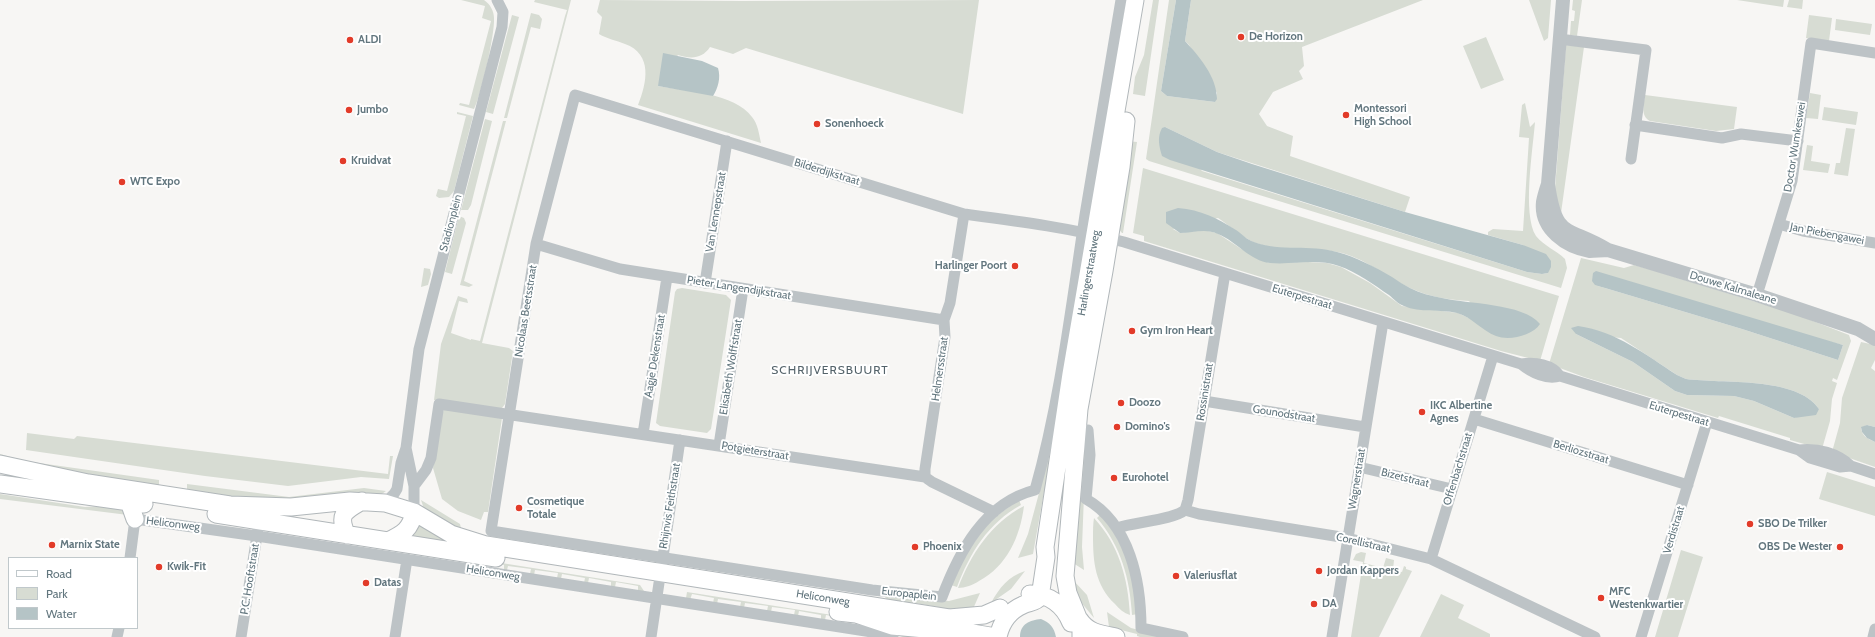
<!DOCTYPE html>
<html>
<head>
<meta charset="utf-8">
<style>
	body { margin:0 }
	#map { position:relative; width:1875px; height:637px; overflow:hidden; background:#f7f6f4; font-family:Cabin,sans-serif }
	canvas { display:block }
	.legend { position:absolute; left:8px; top:557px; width:130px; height:72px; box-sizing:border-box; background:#fff; border:1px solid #c0c8cb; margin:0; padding:5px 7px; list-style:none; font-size:12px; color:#62767e }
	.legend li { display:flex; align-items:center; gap:8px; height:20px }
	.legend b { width:20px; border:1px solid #c0c8cb }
</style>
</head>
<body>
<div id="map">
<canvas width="1875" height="637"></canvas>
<ul class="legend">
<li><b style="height:5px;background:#fff"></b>Road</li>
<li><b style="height:11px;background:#d7dcd3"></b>Park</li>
<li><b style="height:11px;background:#b5c4c6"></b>Water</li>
</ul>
</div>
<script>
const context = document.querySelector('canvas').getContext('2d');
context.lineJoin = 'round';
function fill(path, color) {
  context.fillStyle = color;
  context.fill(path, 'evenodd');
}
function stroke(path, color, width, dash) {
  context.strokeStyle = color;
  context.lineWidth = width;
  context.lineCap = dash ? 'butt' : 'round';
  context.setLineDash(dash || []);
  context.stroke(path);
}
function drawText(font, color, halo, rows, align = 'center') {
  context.font = font + ' Cabin,sans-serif';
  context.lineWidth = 4;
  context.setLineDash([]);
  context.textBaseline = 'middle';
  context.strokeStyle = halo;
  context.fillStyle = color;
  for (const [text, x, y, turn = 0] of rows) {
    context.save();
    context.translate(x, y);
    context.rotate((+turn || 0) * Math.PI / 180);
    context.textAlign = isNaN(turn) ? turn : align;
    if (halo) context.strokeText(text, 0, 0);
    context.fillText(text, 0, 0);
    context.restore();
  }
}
const green = new Path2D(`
	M 461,0 L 484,0 C 490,4 494,11 494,18 C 495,34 481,96 474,109 L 459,105 L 460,103 L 469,105 L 491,21 L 482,18 L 485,6 Z
	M 535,0 L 571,0 L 482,343 L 509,348 L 513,351 L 505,404 L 502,408 L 495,409 L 434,400 L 441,344 L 458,296 L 467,299 L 468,303 L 459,301 L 451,333 L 471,340 L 471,339 L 480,341 L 565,16 L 567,10 L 534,2 Z
	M 600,0 L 742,1 L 979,0 L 963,114 L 746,48 L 733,54 L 710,47 C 702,59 691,59 678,55 L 658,86 C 685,91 735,93 752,117 C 758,124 759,134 761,143 L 638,105 C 647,83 653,54 625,44 C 616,40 607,39 599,34 L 602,17 L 597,12 Z
	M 1153,0 L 1159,0 L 1145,96 L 1133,94 L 1135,77 L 1144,55 Z
	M 1169,0 L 1176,0 L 1161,91 L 1167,96 L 1215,102 L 1217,93 L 1189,45 L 1185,41 L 1191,0 L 1423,0 L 1302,47 L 1304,66 L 1299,71 L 1303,79 L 1273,92 L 1259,114 L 1267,126 L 1293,136 L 1290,156 L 1410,197 L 1405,212 L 1217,152 L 1165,127 L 1202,171 L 1527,272 L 1542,274 L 1548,273 L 1523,245 L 1488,235 L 1488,232 L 1493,229 L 1523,231 L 1529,138 L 1519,137 L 1522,105 L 1525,103 L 1530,127 L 1535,122 C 1533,149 1522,214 1536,236 C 1544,246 1556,250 1565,259 L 1567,268 L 1561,288 L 1149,161 L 1146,159 Z
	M 1529,0 L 1551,0 L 1548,38 L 1544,41 Z
	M 1573,0 L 1582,0 L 1577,36 L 1570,35 L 1571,21 L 1574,21 L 1575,11 L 1572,10 Z
	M 1737,0 L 1784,0 L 1783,7 Z
	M 1789,0 L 1803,0 L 1802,9 L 1787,7 Z
	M 531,13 L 539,15 L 542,19 L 540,29 L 531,27 L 507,118 L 504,118 Z
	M 512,15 L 519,17 L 493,114 L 486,112 Z
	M 1809,15 L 1832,18 L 1829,41 L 1806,38 Z
	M 1836,19 L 1872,24 L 1870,35 L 1835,30 Z
	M 1486,37 L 1504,80 L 1481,89 L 1463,46 Z
	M 1566,45 L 1584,47 L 1561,213 L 1554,202 Z
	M 1810,93 L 1821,95 L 1818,119 L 1806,118 Z
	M 1645,95 L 1737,107 L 1734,129 L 1716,131 L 1650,121 C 1640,116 1644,104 1645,95 Z
	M 1824,107 L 1858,112 L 1856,125 L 1822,120 Z
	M 457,112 L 473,116 L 454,191 L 449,197 L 439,198 L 436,196 L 438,189 L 447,191 L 466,116 L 457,114 Z
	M 485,119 L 492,121 L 471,205 L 468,210 L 461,210 Z
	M 503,121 L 506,121 L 464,281 L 473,285 L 469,287 L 460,285 Z
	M 1846,128 L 1855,129 L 1848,176 L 1834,174 L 1836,163 L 1840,163 Z
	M 1127,141 L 1137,142 L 1123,233 L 1122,233 L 1118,228 Z
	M 1807,145 L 1813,146 L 1811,161 L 1830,164 L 1828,173 L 1803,170 Z
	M 1143,168 L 1559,296 L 1540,361 L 1501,351 L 1144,241 L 1144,236 L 1133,233 ZM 1218,218 C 1227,224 1244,238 1253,242 C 1280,253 1309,246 1337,252 C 1364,257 1386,277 1410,288 C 1429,297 1449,300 1469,301 L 1497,336 L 1471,319 L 1458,313 L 1402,306 L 1370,283 L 1341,267 L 1327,263 L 1308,262 L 1269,263 L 1246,252 L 1217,233 L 1203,230 L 1180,233 L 1173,229 Z
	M 459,216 L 464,218 L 466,223 L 452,274 L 445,272 Z
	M 1581,258 L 1624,268 L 1634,265 L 1652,270 L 1795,314 L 1849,335 L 1851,341 L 1837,380 L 1833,378 L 1832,381 L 1837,383 L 1832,399 L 1830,421 L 1822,449 L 1790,440 L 1790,438 L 1719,416 L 1718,418 L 1584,377 L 1549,364 ZM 1595,285 L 1843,345 L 1838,360 L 1742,329 ZM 1576,334 L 1621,338 L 1677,375 L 1686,379 C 1722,384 1797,376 1819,409 L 1794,418 L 1754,401 L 1734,396 L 1687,395 L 1675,391 L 1633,362 Z
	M 424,268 L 430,269 L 431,274 L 428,285 L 421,287 Z
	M 682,288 L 726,295 L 731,300 L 711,429 L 707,433 L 660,426 L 656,423 L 675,292 L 677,289 Z
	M 1861,342 L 1875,345 L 1875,360 L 1871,368 L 1875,371 L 1875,427 L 1867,425 L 1861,428 C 1862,436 1868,439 1875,442 L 1875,467 L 1832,452 L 1840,423 L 1842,398 Z
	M 448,409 L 502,418 L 488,512 L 484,512 L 481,520 L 458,511 L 442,499 L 433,468 L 440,417 L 444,410 Z
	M 27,433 L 74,439 L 77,436 L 388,474 L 390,456 L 393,456 L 389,479 L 361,477 L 288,486 L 205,476 L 26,450 Z
	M 1053,441 L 1047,492 L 1044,492 L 1033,554 L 1018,558 L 1028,534 Z
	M 1086,443 L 1082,547 L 1084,570 L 1073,563 L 1079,458 Z
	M 0,454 L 25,461 L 159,480 L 159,486 L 0,461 Z
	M 1827,472 L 1875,487 L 1875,516 L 1819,499 Z
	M 187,484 L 289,497 L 364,488 L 386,491 L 379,496 L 250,503 L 187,490 Z
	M 0,494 L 85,507 L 120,505 L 128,515 L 0,499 Z
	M 421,500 L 460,524 L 462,532 L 424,509 Z
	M 1019,500 L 1021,505 C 988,523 970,553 957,587 L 951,585 L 962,560 L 989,521 Z
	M 1024,506 C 1020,537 1007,566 979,581 C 973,585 965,588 958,588 C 971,554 991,523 1024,506 Z
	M 1101,514 L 1109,523 L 1130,564 L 1138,614 L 1132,615 C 1130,579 1121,546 1097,518 Z
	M 1094,518 C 1119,545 1128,578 1130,615 C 1124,613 1119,609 1115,604 C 1095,585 1093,562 1093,536 C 1093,530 1093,524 1094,518 Z
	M 419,522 L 460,543 L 408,541 L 416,531 Z
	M 1681,550 L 1703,557 L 1678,637 L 1655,637 Z
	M 1361,552 L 1366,553 L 1364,563 L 1383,568 L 1386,558 L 1394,560 L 1393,570 L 1402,572 L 1404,566 L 1406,567 L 1406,569 L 1412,571 L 1379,637 L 1351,637 L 1363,562 L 1353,560 L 1356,554 Z
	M 470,558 L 640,585 L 644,591 L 638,592 L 638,586 L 616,582 L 615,587 L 611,587 L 611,582 L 589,578 L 588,583 L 584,583 L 585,578 L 562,574 L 561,579 L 557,578 L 558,573 L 535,570 L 534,575 L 530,574 L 531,569 L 508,566 L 507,570 L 504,570 L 504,565 L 482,561 L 481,567 L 469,564 Z
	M 1025,571 L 1011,589 L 991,603 C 999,588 1009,576 1025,571 Z
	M 1073,580 L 1087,595 L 1094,618 L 1080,601 Z
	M 687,592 L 851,618 L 930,637 L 903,637 L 864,622 L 853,620 L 851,625 L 847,625 L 848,619 L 826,615 L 825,620 L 821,620 L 821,615 L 799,611 L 798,616 L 794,615 L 795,610 L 772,607 L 771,612 L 767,611 L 768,606 L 745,603 L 744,608 L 740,607 L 741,602 L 718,599 L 717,604 L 713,603 L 714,598 L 692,594 L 690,600 L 686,598 Z
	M 980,593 L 973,609 L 959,611 L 944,610 L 943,613 L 892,605 L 884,596 L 914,598 L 913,603 L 898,601 L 897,603 L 938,609 L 938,607 L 915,603 L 916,598 L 949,601 Z
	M 1441,594 L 1464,605 L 1458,618 L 1490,634 L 1490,637 L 1420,637 Z
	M 1107,612 L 1131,628 L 1167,637 L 1140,637 L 1137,636 L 1137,634 L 1109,627 Z`);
const water = new Path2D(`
	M 1176,0 L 1191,0 L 1185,41 C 1199,56 1217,77 1217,99 L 1215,102 L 1167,96 L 1161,91 Z
	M 663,53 L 702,61 L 718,68 C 721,78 718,88 713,96 L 658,86 Z
	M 1165,127 L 1217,152 L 1252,164 L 1405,212 L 1523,245 L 1546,254 L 1551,261 L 1551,267 L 1548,273 L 1542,274 L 1527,272 L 1170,160 L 1162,156 C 1159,146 1157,137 1162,128 Z
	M 1178,208 C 1201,210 1217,218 1236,230 C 1242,234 1247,240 1254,242 C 1281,252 1310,244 1337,252 C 1356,257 1375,267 1392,277 C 1398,281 1404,285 1410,288 C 1420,293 1431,296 1442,298 C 1467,304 1523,303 1540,324 C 1532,336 1509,341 1496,336 C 1482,331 1472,317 1457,313 C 1440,309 1420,313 1404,306 C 1398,304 1394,299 1389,295 C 1374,285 1357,272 1339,266 C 1316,258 1294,265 1270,263 C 1250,261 1236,241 1218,234 C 1205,228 1193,233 1180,233 L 1166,223 L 1166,212 Z
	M 1596,271 L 1843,345 L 1838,360 L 1742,329 L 1595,285 L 1592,281 L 1593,273 Z
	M 1578,326 C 1616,331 1646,355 1677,375 L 1686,379 C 1722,384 1797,376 1819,409 L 1816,415 L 1794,418 L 1754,401 L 1734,396 L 1687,395 L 1675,391 L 1633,362 L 1576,334 L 1571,328 Z
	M 1867,425 L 1875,427 L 1875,442 L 1867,438 L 1862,432 L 1861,427 Z
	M 1041,619 C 1050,623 1054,627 1056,637 L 1020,637 C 1020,624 1030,620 1041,619 Z`);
const minor = new Path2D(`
	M 1121,0 L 1085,215 C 1071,307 1060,401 1035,490 C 984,503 959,552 942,597 L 872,590 L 491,531 L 536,244 L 575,95 L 964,214 C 1017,221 1072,228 1124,242 L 1521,364 C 1532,373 1547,380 1560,376 C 1552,364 1535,362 1521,364
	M 1559,39 L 1646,50 L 1631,159
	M 1635,125 L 1722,138 L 1741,134 L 1798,141
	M 1779,224 L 1803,231 L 1875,243
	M 536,244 L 620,269 L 944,320
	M 705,283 L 727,141
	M 1757,295 L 1792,181 L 1811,43 L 1875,53
	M 1560,376 L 1799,450 L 1810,458 L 1840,467 L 1851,466 L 1875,474
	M 1204,401 L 1365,427
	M 1474,419 L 1688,485
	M 1088,430 L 1090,455 L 1086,499 C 1130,524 1141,581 1141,628 L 1183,637
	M 643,434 L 667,277
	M 719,445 L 743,289
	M 406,448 L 414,486 L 414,512
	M 1799,450 C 1818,448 1837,453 1851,466
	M 1359,467 L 1452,489
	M 925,477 L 925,469 L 945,337 L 944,320 L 950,303 L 964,214
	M 414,486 L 426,470 L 431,458 L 439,404 L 925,477 L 932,482 L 994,512
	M 385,503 L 394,494 L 397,489 L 401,463 L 406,448 L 419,349 L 502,27 L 503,12 L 497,0
	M 1185,510 L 1188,500 L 1225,273
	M 1117,528 C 1134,522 1173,520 1185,510 L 1199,514 L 1347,538 L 1431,559 L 1595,637
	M 130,558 L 135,519 L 257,536 L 878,633 L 893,637
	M 1431,559 L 1493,356
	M 662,564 L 680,440
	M 117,637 L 119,628
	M 241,637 L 258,529
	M 395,637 L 407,559
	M 651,637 L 659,583
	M 1332,637 L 1383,322
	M 1641,637 L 1707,422
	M 1873,637 L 1875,629`);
const tertiary = new Path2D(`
	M 1563,0 L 1548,184 C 1546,190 1544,196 1543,202 C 1540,229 1566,247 1590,251 C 1595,251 1602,250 1608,250
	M 1548,184 C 1556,241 1567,225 1608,250 L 1757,295 L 1858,329 L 1875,339`);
const primary = new Path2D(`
	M 0,464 L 88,483 L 230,505 L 291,507 L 350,501 L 385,503 L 414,512 L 451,534 L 486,545 L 949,618 L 984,615 L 1000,608
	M 0,484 L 144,504
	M 129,502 L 135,519
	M 216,514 L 496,558
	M 347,535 C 337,514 345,511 362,501
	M 388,541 C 403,534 411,529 414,512
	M 1030,594 C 1049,594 1064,605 1071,623
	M 838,612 L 856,614 L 892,626 L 936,630 L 948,629 L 996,637
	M 1079,619 C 1088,633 1101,634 1116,637
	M 998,637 C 1001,623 1009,611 1023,605 C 1029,602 1035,603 1040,597 L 1046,557 L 1045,547 L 1071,374 L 1135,0
	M 1081,637 L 1081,625 L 1068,593 L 1065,576 L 1079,409 L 1104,271 L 1121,167 L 1126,121`);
const markers = [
	[1241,37,4,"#e23b29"],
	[350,40,4,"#e23b29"],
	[349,110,4,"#e23b29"],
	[1346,115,4,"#e23b29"],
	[817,124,4,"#e23b29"],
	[343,161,4,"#e23b29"],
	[122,182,4,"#e23b29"],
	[1015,266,4,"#e23b29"],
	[1132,331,4,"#e23b29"],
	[1121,403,4,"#e23b29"],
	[1422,412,4,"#e23b29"],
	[1117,427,4,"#e23b29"],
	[1114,478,4,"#e23b29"],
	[519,508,4,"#e23b29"],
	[1750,524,4,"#e23b29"],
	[52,545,4,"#e23b29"],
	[915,547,4,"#e23b29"],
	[1840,547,4,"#e23b29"],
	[159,567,4,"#e23b29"],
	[1319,571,4,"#e23b29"],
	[1176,576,4,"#e23b29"],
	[366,583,4,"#e23b29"],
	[1601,598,4,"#e23b29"],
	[1314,604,4,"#e23b29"]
];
const poiNames = [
	["De Horizon",1249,37],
	["ALDI",358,40],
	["Montessori",1354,109],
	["High School",1354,122],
	["Jumbo",357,110],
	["Sonenhoeck",825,124],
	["Kruidvat",351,161],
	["WTC Expo",130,182],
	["Harlinger Poort",1007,266,"right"],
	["Gym Iron Heart",1140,331],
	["Doozo",1129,403],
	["IKC Albertine",1430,406],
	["Agnes",1430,419],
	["Domino's",1125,427],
	["Eurohotel",1122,478],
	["Cosmetique",527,502],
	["Totale",527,515],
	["SBO De Trilker",1758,524],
	["Marnix State",60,545],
	["Phoenix",923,547],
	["OBS De Wester",1832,547,"right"],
	["Kwik-Fit",167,567],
	["Jordan Kappers",1327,571],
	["Valeriusflat",1184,576],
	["Datas",374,583],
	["MFC",1609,592],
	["Westenkwartier",1609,605],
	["DA",1322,604]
];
const streetNames = [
	["Doctor Wumkeswei",1795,147,-81],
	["Bilderdijkstraat",827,172,17],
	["Van Lennepstraat",716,212,-81],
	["Stadionplein",451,223,-75],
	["Jan Piebengawei",1827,234,11],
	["Harlingerstraatweg",1089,273,-80],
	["Pieter Langendijkstraat",739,288,9],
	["Douwe Kalmaleane",1733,288,17],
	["Euterpestraat",1302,297,17],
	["Nicolaas Beetsstraat",526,311,-81],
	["Aagje Dekenstraat",655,356,-81],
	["Elisabeth Wolffstraat",731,367,-81],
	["Helmersstraat",940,369,-82],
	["Rossinistraat",1205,392,-81],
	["Gounodstraat",1284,414,9],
	["Euterpestraat",1679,414,17],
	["Potgieterstraat",755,451,9],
	["Berliozstraat",1581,452,17],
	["Offenbachstraat",1458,469,-73],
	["Bizetstraat",1405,478,14],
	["Wagnerstraat",1357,479,-81],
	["Rhijnvis Feithstraat",670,506,-81],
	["Heliconweg",173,524,7],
	["Verdistraat",1674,530,-73],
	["Corellistraat",1363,543,13],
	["Heliconweg",493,573,9],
	["P.C. Hooftstraat",250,579,-81],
	["Europaplein",909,594,6],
	["Heliconweg",823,598,9]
];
const neighbourhoodNames = [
	["SCHRIJVERSBUURT",830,370]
];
fill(green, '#d7dcd3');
fill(water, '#b5c4c6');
stroke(primary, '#b1b7ba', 19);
stroke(minor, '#bdc3c6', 11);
stroke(tertiary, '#bdc3c6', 14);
stroke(primary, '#fff', 17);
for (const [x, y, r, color] of markers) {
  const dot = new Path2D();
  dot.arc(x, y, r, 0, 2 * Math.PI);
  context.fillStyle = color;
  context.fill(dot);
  stroke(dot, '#fff', 1.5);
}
drawText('bold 11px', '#62767e', '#fff', poiNames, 'left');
drawText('11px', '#62767e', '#fff', streetNames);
context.letterSpacing = '1px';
drawText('12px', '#54636a', '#fff', neighbourhoodNames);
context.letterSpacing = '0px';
</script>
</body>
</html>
